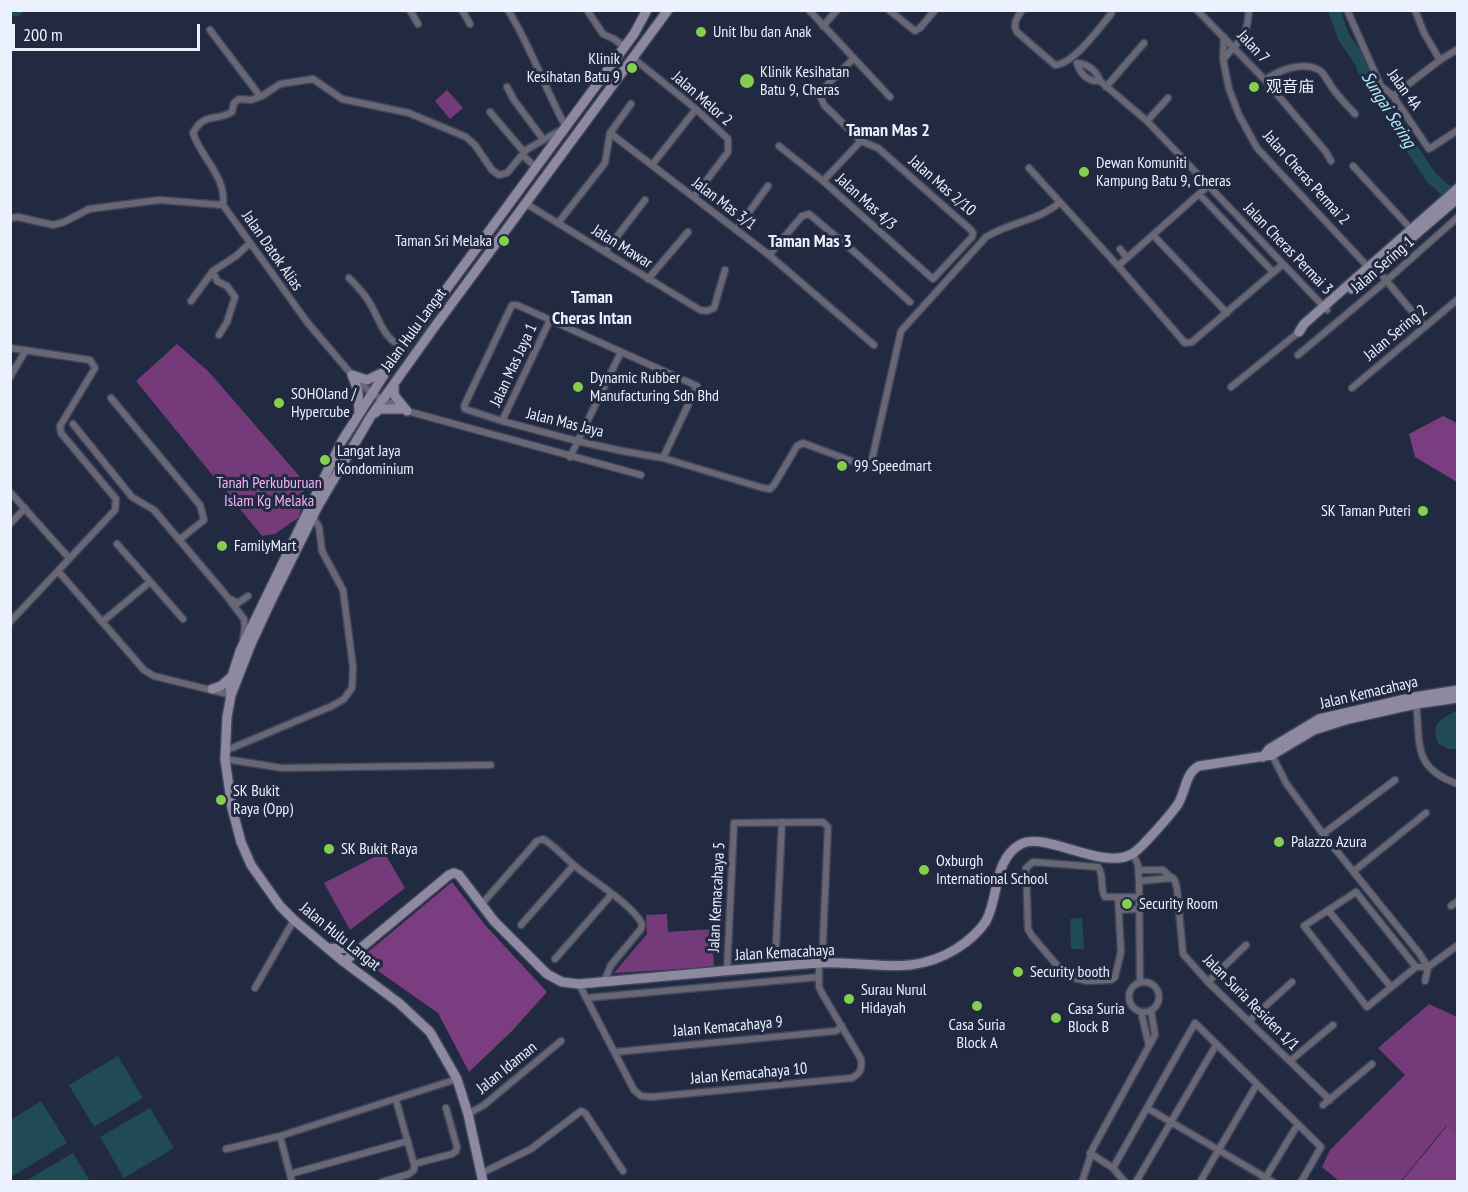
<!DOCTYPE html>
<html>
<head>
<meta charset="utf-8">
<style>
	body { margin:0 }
	#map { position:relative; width:1468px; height:1192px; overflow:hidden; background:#222a42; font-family:"PT Sans Narrow",sans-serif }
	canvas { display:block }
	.frame { position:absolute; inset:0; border:12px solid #ecf1fe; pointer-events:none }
	.scale { position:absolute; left:12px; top:24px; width:188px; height:27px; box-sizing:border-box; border:3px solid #ecf1fe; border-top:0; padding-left:8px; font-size:18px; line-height:21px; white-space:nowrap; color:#ecf1fe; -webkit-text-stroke:4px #222a42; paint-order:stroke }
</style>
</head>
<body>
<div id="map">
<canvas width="1468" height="1192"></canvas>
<div class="frame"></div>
<div class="scale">200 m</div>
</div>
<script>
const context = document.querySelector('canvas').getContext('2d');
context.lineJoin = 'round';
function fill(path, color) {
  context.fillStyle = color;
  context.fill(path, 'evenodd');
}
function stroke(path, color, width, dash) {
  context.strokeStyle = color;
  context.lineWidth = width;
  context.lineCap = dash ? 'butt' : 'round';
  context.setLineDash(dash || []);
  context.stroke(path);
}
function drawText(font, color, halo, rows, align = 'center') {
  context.font = font + ' "PT Sans Narrow","Noto Sans SC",sans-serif';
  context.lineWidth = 6;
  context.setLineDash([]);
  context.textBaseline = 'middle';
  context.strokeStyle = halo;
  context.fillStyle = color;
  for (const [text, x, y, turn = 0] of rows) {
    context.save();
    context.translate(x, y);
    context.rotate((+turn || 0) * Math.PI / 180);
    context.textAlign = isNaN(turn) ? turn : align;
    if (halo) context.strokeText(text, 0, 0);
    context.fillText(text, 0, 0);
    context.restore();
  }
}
const green = new Path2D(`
	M 447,90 L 463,108 L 450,119 L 435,101 Z
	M 177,344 L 209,372 L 301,478 L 304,493 L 299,517 L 275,534 L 262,536 L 136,381 Z
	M 384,852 L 405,888 L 350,930 L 324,883 Z
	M 667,914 L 668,932 L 712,929 L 714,967 L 614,973 L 647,934 L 646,915 Z
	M 1429,1004 L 1457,1017 L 1457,1134 L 1446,1126 L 1401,1181 L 1339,1181 L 1322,1167 L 1330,1150 L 1405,1075 L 1378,1048 Z`);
const forest = new Path2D(`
	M 1443,416 L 1457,423 L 1457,482 L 1415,457 L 1409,434 Z
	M 452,882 L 486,926 L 547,992 L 512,1031 L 469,1072 L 438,1013 L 371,966 L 368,952 Z
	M 1447,1126 L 1457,1134 L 1457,1181 L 1402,1181 Z`);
const water = new Path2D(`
	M 1457,711 L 1457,749 L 1448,749 L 1438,743 C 1431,722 1440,719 1457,711 Z
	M 1082,918 L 1084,949 L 1071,949 L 1070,919 Z
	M 118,1056 L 143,1098 L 94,1127 L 69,1085 Z
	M 41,1101 L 67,1143 L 11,1177 L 11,1120 Z
	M 150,1108 L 174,1148 L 124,1178 L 100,1137 Z
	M 73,1153 L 90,1181 L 26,1181 Z`);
const river = new Path2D(`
	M 1334,10 L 1344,38 L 1360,61 L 1369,84 L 1431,177 L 1444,189 L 1458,197
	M 10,11 L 17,10`);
const street = new Path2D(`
	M 410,10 L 418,24
	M 462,10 L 470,24
	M 587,10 L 603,34 L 614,39 L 625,47
	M 809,10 L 890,97
	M 889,10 L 915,31 L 920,28 L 935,10
	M 1022,10 C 1017,18 1012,24 1017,32 L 1055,65 C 1074,64 1099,28 1111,14 L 1112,10
	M 1197,10 L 1265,80 L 1326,152 L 1331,161
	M 1347,10 L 1381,86 L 1393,96 L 1429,149 L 1458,130
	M 1415,10 L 1424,33 L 1440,60
	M 823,26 L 837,10
	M 210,30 L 260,96
	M 1224,37 L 1223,59 L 1229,89 L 1239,115 L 1257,148 L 1370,269
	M 633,58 L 696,109 L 728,139 L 728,152 L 694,197
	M 1224,59 C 1241,35 1246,44 1249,10
	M 1077,63 C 1088,64 1097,71 1100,81 L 1147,121 L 1327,310
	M 1077,63 C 1080,74 1088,82 1100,81
	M 1265,80 C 1279,70 1302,61 1319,70 C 1323,72 1325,77 1328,81 C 1335,94 1345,103 1355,114
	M 507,87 L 514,100 L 543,139
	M 1106,87 L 1144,43
	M 1393,96 L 1440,60 L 1458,49
	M 490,112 L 524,152
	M 1147,121 L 1168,98
	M 610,133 L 769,255 L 874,345
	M 779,146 L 823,181 L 933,279 L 972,237 L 973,233 L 971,230 L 878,148 L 861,141 L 824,105 L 821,98 L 822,90 L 854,58
	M 522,155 L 536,167
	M 652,165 L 696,109
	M 1353,166 L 1411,229
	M 1029,168 L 1118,266 L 1185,343 L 1192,342 L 1283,264
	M 823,181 L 861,141
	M 1199,194 L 1273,272
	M 525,203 L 700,310 L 707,311 L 714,308 L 725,270
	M 223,205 C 227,177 201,158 193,133 C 204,112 215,122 232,112 L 234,103 L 239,99 L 251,100 L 262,96 L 280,84 L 313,79 L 342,99 L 409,113 L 466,137 L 475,145 L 492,170 L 499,175 L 507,173 L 526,150 L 566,127 C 545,89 531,47 508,10
	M 10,218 L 18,217 L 53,225 L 64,222 L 89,209 L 159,200 L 223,205 L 307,322 L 352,375 L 372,394 L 407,411 L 641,475
	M 558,223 L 605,163 L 610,133 L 631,104
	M 736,230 L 768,186
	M 1153,235 L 1227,313
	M 1120,249 L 1127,258
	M 605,252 L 645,200
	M 769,255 L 802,216 L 809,214 L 858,255 L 910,302
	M 1118,266 L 1209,185
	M 1375,267 L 1425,327
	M 213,272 L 217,281 L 227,286 L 235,297 L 227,322 L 219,335
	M 349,278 C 355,284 361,290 365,296 C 379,313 381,341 405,347
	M 648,279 L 688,232
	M 191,301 L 213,271 L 236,256 L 250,243
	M 10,348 L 90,360 L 95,368 L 60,426 L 61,433 L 116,499 L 115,510 L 10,622
	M 1298,355 L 1386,281 L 1458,217
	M 10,377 L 26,350
	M 1231,387 L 1299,332
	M 1352,388 L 1458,299
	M 111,398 L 200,505 L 204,520 L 179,540
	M 502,421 L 550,320
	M 73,424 L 132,497 L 154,510 L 225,594 L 244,619 L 245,628 L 243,639
	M 570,457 L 621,352
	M 663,458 L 697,386 L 517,305 L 512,305 L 464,406 L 465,409 L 502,421 L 577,441 L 622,451 L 663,458 L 763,488 L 770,489 L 774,485 L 797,446 L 803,443 L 870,468 L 901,331 L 986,237 C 1010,222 1039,221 1060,202
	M 10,492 L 69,558
	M 10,524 L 25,508
	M 117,544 L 183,619
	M 58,571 L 144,670 L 154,676 L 231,695
	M 230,599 L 238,603 L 248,596
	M 102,622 L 150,582
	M 1416,703 C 1421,742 1411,768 1458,784
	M 225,751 L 332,706 L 344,699 L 352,688 L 353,667 L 343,590 L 322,551 L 319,527 L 313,517
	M 1271,753 L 1286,783 L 1323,834 L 1419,953 L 1428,967
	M 225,759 L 282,768 L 491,765
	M 1323,834 L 1395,780
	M 1133,854 L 1138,865 L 1139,881 L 1140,982
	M 1139,870 L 1163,870 L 1175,881 L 1177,889 L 1183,954 L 1208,982 L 1330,1100
	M 1354,871 L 1426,813
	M 1139,881 L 1173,878
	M 1118,898 L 1121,952 L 1115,977 L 1111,980 L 1087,981 L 1066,976 L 1032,936 L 1028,929 L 1026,868 L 1033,862 L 1098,867 C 1105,876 1099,887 1105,897 L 1140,897
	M 481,905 L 537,841 L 543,839 C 555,846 564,857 575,866 C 593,881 633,905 642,924 L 641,929 L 611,965 L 604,982
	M 1451,906 L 1458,901
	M 1119,910 L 1140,909
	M 1328,910 L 1391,987
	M 521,925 L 574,865
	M 555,959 L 611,895
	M 775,967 L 782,822
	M 1416,967 L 1367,1007 L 1304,926 L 1356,892 L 1416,967 L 1428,967
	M 1428,967 L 1458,945
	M 727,971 L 734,823 L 823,822 L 828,827 L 822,963
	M 1425,981 L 1428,967
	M1129 997a15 15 0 1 1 30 0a15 15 0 1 1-30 0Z
	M 1208,982 L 1246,945
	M 579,984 L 634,1090 L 641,1096 L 651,1097 L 852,1078 C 861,1073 862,1069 861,1059 L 823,995 L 819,987 L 819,963
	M 255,988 L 294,920
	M 586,998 L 819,977
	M 1141,1012 L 1149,1046
	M 1249,1021 L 1292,982
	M 615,1052 L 836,1031 L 842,1026
	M 1290,1061 L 1333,1025
	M 1323,1105 L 1372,1064
	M 1147,1108 L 1273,1182
	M 468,1114 L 484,1105 L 561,1041
	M 280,1136 L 292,1182
	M 226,1149 L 280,1136 L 457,1079
	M 1090,1153 L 1113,1168 L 1125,1182
	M 414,1164 L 452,1154 L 456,1151 L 457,1147 L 446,1108
	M 1113,1168 L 1195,1023 L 1321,1147 L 1301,1182
	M 482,1173 L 531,1149 L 581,1111 L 585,1113 L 623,1171
	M 290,1174 L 408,1141
	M 382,1182 L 409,1174 L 414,1170 L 414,1164 L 396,1100
	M 1082,1182 L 1093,1148 L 1155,1035 L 1151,1010
	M 1136,1182 L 1216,1045
	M 1200,1182 L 1257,1084
	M 1263,1182 L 1298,1124`);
const secondary = new Path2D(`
	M 1352,289 L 1458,198
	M 1299,332 L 1304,324 L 1458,188
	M 352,375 L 358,391 L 359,412
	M 352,375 L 367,380 L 386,371
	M 394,384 L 394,395 L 407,411
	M 375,413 L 380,409 L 401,409
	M 212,689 L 221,686 L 232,676
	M 230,690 L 232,676 L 240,651 L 342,441 L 387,370 L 634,34 L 647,10
	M 1263,757 L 1269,749 L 1319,719 L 1414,697 L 1458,690
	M 328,948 L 358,949
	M 344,962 L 449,875 L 454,873 L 459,875 L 494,921 L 547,974 L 562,982 L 579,984 C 659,977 739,969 819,963 C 869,960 909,978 956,949 C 967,942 979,932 986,921 C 999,898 993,859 1021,844 C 1046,831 1102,871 1132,854 C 1141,849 1172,813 1178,804 C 1186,791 1185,773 1199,766 L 1272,755 L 1314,730 L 1349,719 L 1416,704 L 1458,698
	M 483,1182 L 468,1114 L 457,1079 L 430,1032 L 399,1003 L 344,962 L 294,920 L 280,906 L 251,865 L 241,842 L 232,808 L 225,759 L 227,717 L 231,695 L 251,644 L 270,603 L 318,506 L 371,416 L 433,329 L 668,10`);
const markers = [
	[701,32,6,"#84cf4d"],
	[632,68,6,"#84cf4d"],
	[747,81,8,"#84cf4d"],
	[1254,87,6,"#84cf4d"],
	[1084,172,6,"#84cf4d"],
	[504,241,6,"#84cf4d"],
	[578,387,6,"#84cf4d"],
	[279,403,6,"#84cf4d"],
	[325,460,6,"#84cf4d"],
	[842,466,6,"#84cf4d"],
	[1423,511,6,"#84cf4d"],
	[222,546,6,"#84cf4d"],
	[221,800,6,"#84cf4d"],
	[1279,842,6,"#84cf4d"],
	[329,849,6,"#84cf4d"],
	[924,870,6,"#84cf4d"],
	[1127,904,6,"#84cf4d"],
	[1018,972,6,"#84cf4d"],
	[849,999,6,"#84cf4d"],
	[977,1006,6,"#84cf4d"],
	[1056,1018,6,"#84cf4d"]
];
const poiNames = [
	["Unit Ibu dan Anak",713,32],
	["Klinik",620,59,"right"],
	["Kesihatan Batu 9",620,77,"right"],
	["Klinik Kesihatan",760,72],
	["Batu 9, Cheras",760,90],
	["观音庙",1266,87],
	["Dewan Komuniti",1096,163],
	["Kampung Batu 9, Cheras",1096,181],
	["Taman Sri Melaka",492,241,"right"],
	["Dynamic Rubber",590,378],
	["Manufacturing Sdn Bhd",590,396],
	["SOHOland /",291,394],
	["Hypercube",291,412],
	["Langat Jaya",337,451],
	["Kondominium",337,469],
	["99 Speedmart",854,466],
	["SK Taman Puteri",1411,511,"right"],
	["FamilyMart",234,546],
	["SK Bukit",233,791],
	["Raya (Opp)",233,809],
	["Palazzo Azura",1291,842],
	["SK Bukit Raya",341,849],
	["Oxburgh",936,861],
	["International School",936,879],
	["Security Room",1139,904],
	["Security booth",1030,972],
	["Surau Nurul",861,990],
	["Hidayah",861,1008],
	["Casa Suria",1068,1009],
	["Block B",1068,1027],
	["Casa Suria",977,1025,"center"],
	["Block A",977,1043,"center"]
];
const streetNames = [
	["Jalan 7",1253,47,47],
	["Jalan 4A",1404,90,54],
	["Jalan Melor 2",702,99,41],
	["Jalan Cheras Permai 2",1306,178,48],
	["Jalan Mas 2/10",942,186,41],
	["Jalan Mas 4/3",866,202,42],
	["Jalan Mas 3/1",724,204,37],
	["Jalan Mawar",622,247,32],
	["Jalan Cheras Permai 3",1288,249,46],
	["Jalan Datok Alias",272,251,55],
	["Jalan Sering 1",1383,265,-41],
	["Jalan Hulu Langat",414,330,-54],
	["Jalan Sering 2",1396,333,-40],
	["Jalan Mas Jaya 1",514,365,-65],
	["Jalan Mas Jaya",565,423,14],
	["Jalan Kemacahaya",1369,693,-13],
	["Jalan Kemacahaya 5",717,897,-87],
	["Jalan Hulu Langat",340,937,39],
	["Jalan Kemacahaya",785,953,-3],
	["Jalan Suria Residen 1/1",1251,1003,45],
	["Jalan Kemacahaya 9",728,1027,-5],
	["Jalan Idaman",507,1068,-39],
	["Jalan Kemacahaya 10",749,1074,-5]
];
const parkNames = [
	["Tanah Perkuburuan",269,483],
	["Islam Kg Melaka",269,501]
];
const waterNames = [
	["Sungai Sering",1388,110,58]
];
const neighbourhoodNames = [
	["Taman Mas 2",888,131],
	["Taman Mas 3",810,242],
	["Taman",592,298],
	["Cheras Intan",592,319]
];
fill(green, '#743a7a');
fill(forest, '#7a3d80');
fill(water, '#204a54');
stroke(river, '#204a54', 12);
stroke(street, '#3e465c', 9);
stroke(secondary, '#3e465c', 12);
stroke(street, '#6a6774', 6);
stroke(secondary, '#8e899e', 9);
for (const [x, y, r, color] of markers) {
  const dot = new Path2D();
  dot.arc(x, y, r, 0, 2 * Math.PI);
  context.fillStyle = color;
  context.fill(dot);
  stroke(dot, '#222a42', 2);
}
drawText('16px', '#ecf1fe', '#222a42', poiNames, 'left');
drawText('16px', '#ecf1fe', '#222a42', streetNames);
drawText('16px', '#f5b1fb', '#222a42', parkNames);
drawText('italic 18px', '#b3edfc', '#222a42', waterNames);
drawText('bold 18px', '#ecf1fe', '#222a42', neighbourhoodNames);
</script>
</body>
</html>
